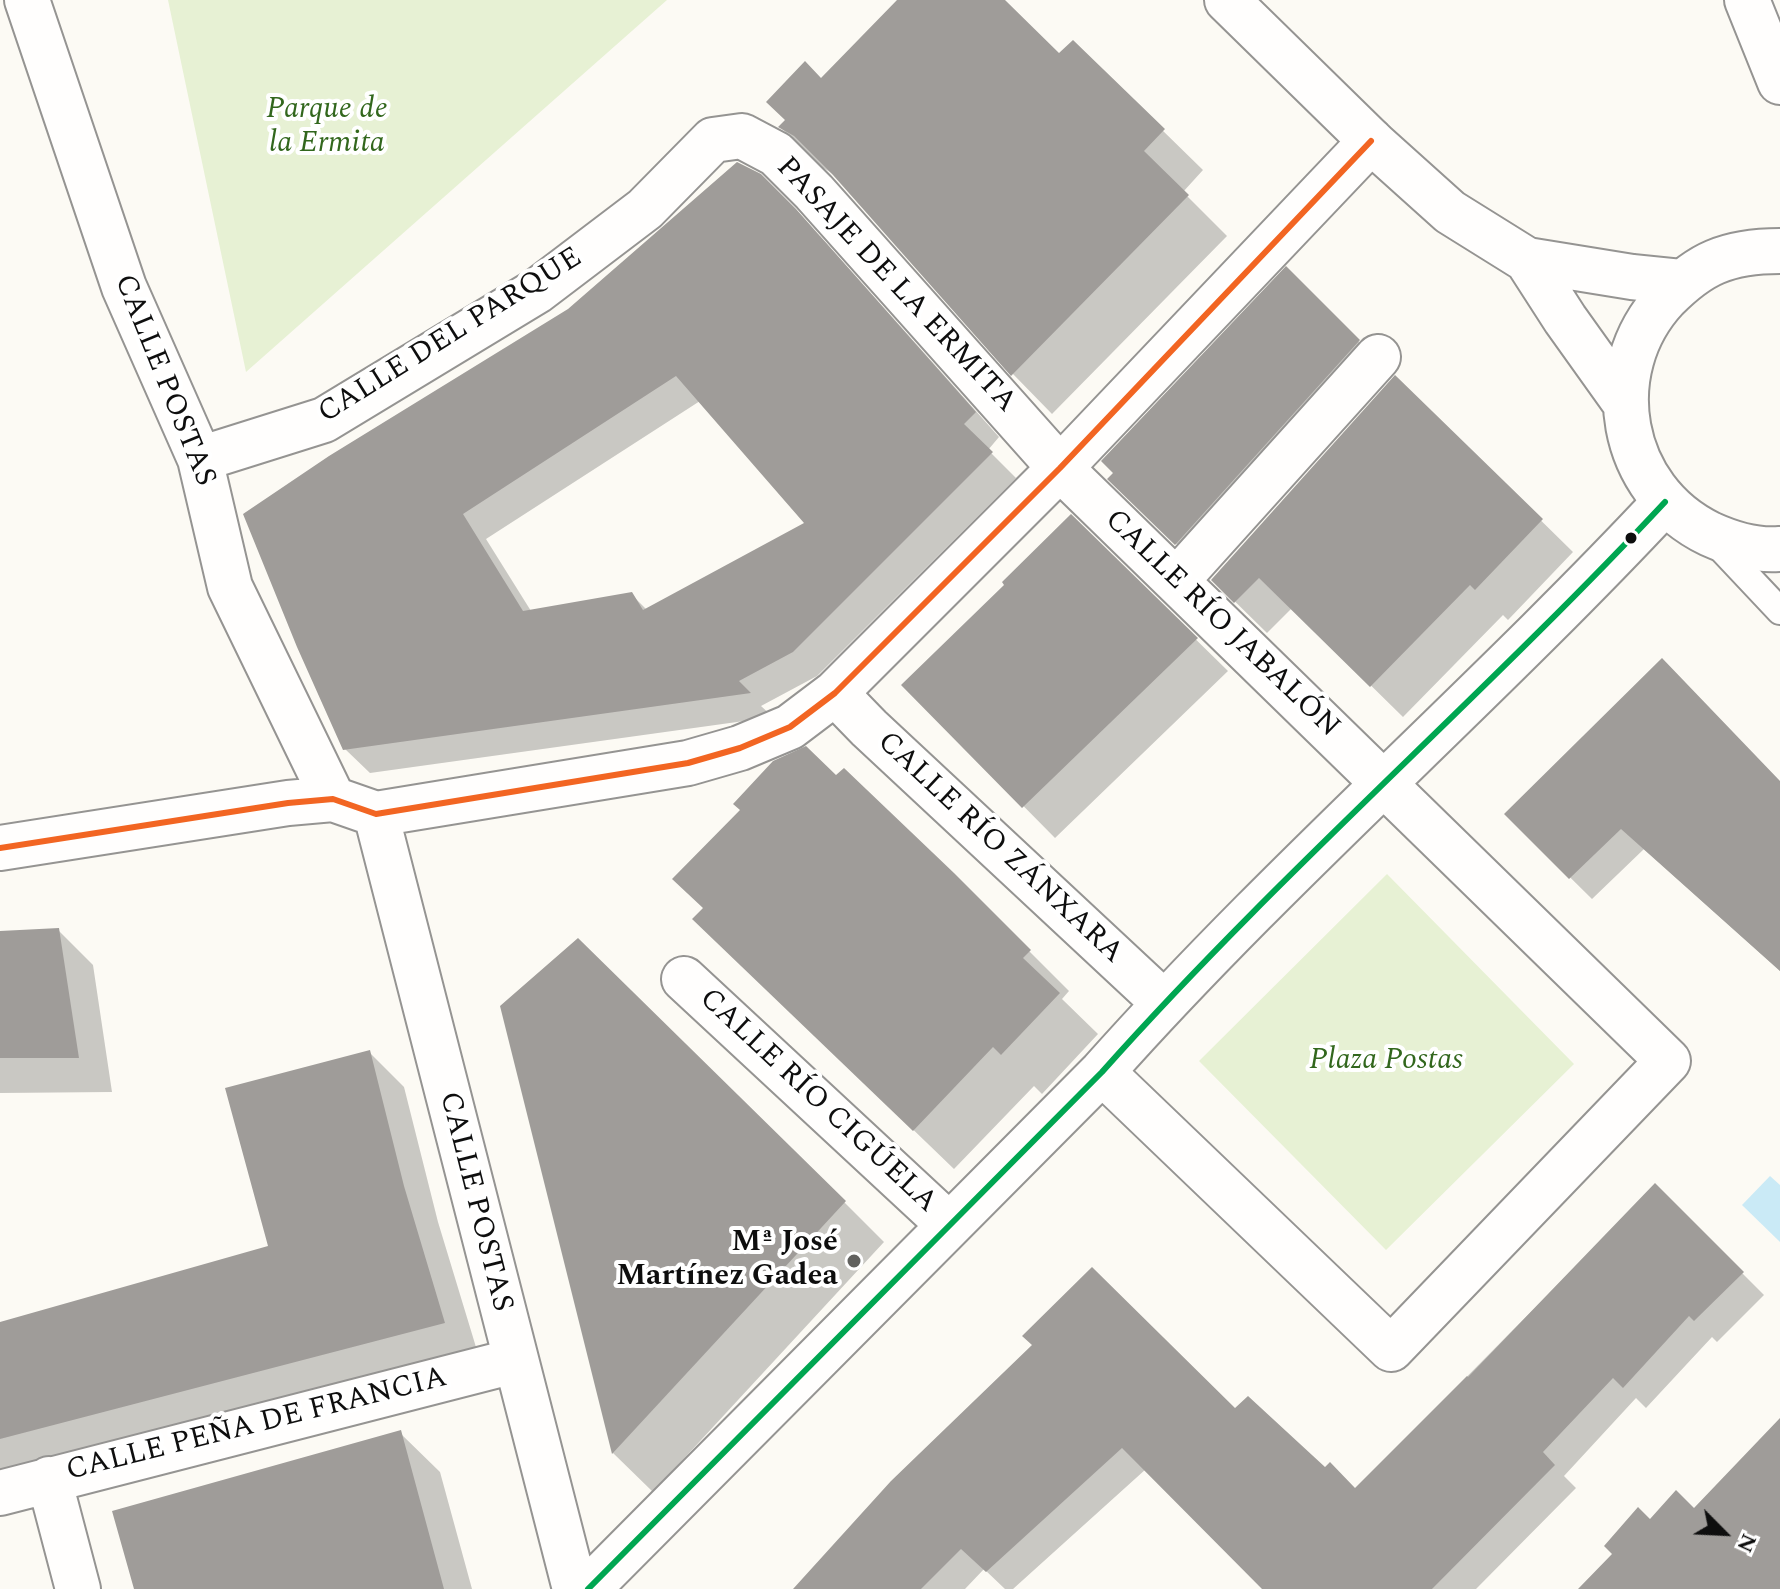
<!DOCTYPE html>
<html>
<head>
<meta charset="utf-8">
<style>
	body { margin:0 }
	#map { position:relative; width:1780px; height:1589px; overflow:hidden; background:#fcfaf4; font-family:Spectral,serif }
	canvas { display:block }
	.north { position:absolute; left:1684px; top:1493px; width:80px; height:80px; -webkit-text-stroke:6px #fff; paint-order:stroke; rotate:114deg; font-size:22px; font-weight:700; line-height:32px; text-align:center; color:#0e0e0e }
	.north::after { content:''; display:block; margin:auto; width:28px; height:36px; background:#0e0e0e; clip-path:polygon(50% 0,100% 100%,50% 72%,0 100%) }
</style>
</head>
<body>
<div id="map">
<canvas width="1780" height="1589"></canvas>
<div class="north">N</div>
</div>
<script>
const context = document.querySelector('canvas').getContext('2d');
context.lineJoin = 'round';
function fill(path, color) {
  context.fillStyle = color;
  context.fill(path, 'evenodd');
}
function stroke(path, color, width, dash) {
  context.strokeStyle = color;
  context.lineWidth = width;
  context.lineCap = dash ? 'butt' : 'round';
  context.setLineDash(dash || []);
  context.stroke(path);
}
function drawText(font, color, halo, rows, align = 'center') {
  context.font = font + ' Spectral,serif';
  context.lineWidth = 8;
  context.setLineDash([]);
  context.textBaseline = 'middle';
  context.strokeStyle = halo;
  context.fillStyle = color;
  for (const [text, x, y, turn = 0] of rows) {
    context.save();
    context.translate(x, y);
    context.rotate((+turn || 0) * Math.PI / 180);
    context.textAlign = isNaN(turn) ? turn : align;
    if (halo) context.strokeText(text, 0, 0);
    context.fillText(text, 0, 0);
    context.restore();
  }
}
const green = new Path2D(`
	M 168,0 L 667,0 L 246,372 Z
	M 1387,874 L 1574,1064 L 1386,1250 L 1199,1061 Z`);
const water = new Path2D(`
	M 1770,1176 L 1780,1185 L 1780,1242 L 1742,1205 Z`);
const shadow = new Path2D(`
	M 899,0 L 1002,0 L 1059,56 L 1073,43 L 1203,170 L 1183,192 L 1227,236 L 1052,414 L 1013,374 L 835,175 L 820,166 L 780,127 Z
	M 820,236 L 999,437 L 988,450 L 1016,478 L 817,676 L 761,706 L 773,717 L 370,773 L 345,749 L 246,515 ZM 700,401 L 808,524 L 647,610 L 631,594 L 531,611 L 486,539 Z
	M 1286,269 L 1390,373 L 1208,575 L 1110,479 Z
	M 1396,378 L 1573,552 L 1508,620 L 1503,615 L 1403,717 L 1292,608 L 1267,633 L 1213,580 Z
	M 1071,517 L 1228,671 L 1055,838 L 904,685 L 1007,585 Z
	M 836,778 L 953,875 L 1069,991 L 1062,999 L 1098,1034 L 1042,1094 L 1034,1086 L 954,1169 L 735,958 Z
	M 1780,783 L 1780,971 L 1644,849 L 1592,899 L 1506,814 Z
	M 58,930 L 93,965 L 112,1092 L 0,1093 L 0,933 Z
	M 502,1006 L 844,1202 L 884,1242 L 653,1492 L 613,1453 Z
	M 369,1052 L 404,1087 L 438,1222 L 479,1357 L 0,1483 L 0,1324 L 271,1247 Z
	M 1655,1186 L 1764,1295 L 1717,1342 L 1712,1337 L 1646,1408 L 1636,1398 L 1564,1476 L 1576,1488 L 1476,1589 L 1268,1589 L 1146,1469 L 1013,1589 L 1005,1589 L 984,1569 L 965,1589 L 839,1589 L 885,1489 L 1235,1411 L 1355,1490 Z
	M 400,1433 L 440,1472 L 472,1589 L 136,1589 Z`);
const building = new Path2D(`
	M 897,0 L 1005,0 L 1059,53 L 1073,40 L 1165,129 L 1144,151 L 1189,195 L 1011,376 L 833,175 L 794,136 L 778,127 L 785,120 L 766,102 L 805,61 L 821,78 Z
	M 737,162 L 761,174 L 796,209 L 976,412 L 964,424 L 993,452 L 793,652 L 739,681 L 751,693 L 343,750 L 297,647 L 243,514 L 329,456 L 568,309 ZM 676,376 L 804,523 L 643,610 L 632,592 L 523,611 L 463,514 Z
	M 1286,266 L 1360,340 L 1175,545 L 1107,479 L 1113,473 L 1101,461 Z
	M 1395,375 L 1543,519 L 1475,590 L 1470,585 L 1370,687 L 1259,578 L 1234,603 L 1211,580 Z
	M 1071,514 L 1198,638 L 1022,808 L 901,685 L 1004,585 L 1002,582 Z
	M 1662,658 L 1780,781 L 1780,971 L 1621,829 L 1569,879 L 1504,814 Z
	M 806,746 L 836,775 L 844,768 L 954,873 L 1031,950 L 1023,958 L 1060,993 L 1001,1055 L 993,1047 L 913,1131 L 692,919 L 703,908 L 672,879 L 740,810 L 733,804 L 773,761 Z
	M 59,928 L 79,1058 L 0,1058 L 0,931 Z
	M 578,938 L 846,1201 L 612,1454 L 500,1006 Z
	M 370,1050 L 404,1186 L 445,1323 L 0,1439 L 0,1322 L 268,1246 L 225,1088 Z
	M 1655,1183 L 1744,1272 L 1694,1321 L 1689,1316 L 1623,1388 L 1613,1378 L 1543,1452 L 1555,1465 L 1432,1589 L 1262,1589 L 1122,1448 L 986,1572 L 961,1549 L 921,1589 L 793,1589 L 891,1481 L 1032,1345 L 1022,1336 L 1092,1267 L 1235,1408 L 1248,1396 L 1325,1467 L 1330,1462 L 1355,1488 L 1467,1376 L 1468,1377 Z
	M 1780,1418 L 1780,1589 L 1578,1589 L 1612,1554 L 1604,1546 L 1638,1507 L 1650,1519 L 1676,1490 L 1694,1508 Z
	M 401,1430 L 444,1589 L 134,1589 L 112,1511 Z`);
const service = new Path2D(`
	M 1716,543 L 1780,611`);
const minor = new Path2D(`
	M 27,0 L 124,287 L 200,459 L 230,587 L 333,799
	M 1747,0 L 1780,82
	M 200,459 L 324,420 L 537,291 L 645,209 L 713,140 L 742,136 L 776,154 L 814,192 L 1060,468 L 1668,1061 L 1391,1349 L 1102,1072
	M 1176,581 L 1378,357
	M 835,693 L 869,728 L 1164,1003
	M 376,814 L 575,1589
	M 0,848 L 288,803 L 333,799 L 376,814 L 688,763 L 740,748 L 790,727 L 835,693 L 1060,468 L 1371,141
	M 684,979 L 949,1225
	M 49,1479 L 78,1589
	M 0,1493 L 514,1361
	M 588,1589 L 1102,1072 C 1280,872 1483,697 1665,502`);
const tertiary = new Path2D(`
	M 1227,0 L 1371,141 L 1450,212 L 1527,260 L 1632,277 L 1681,282
	M 1780,251 C 1758,251 1736,253 1715,262 C 1696,270 1680,284 1666,298 C 1598,371 1619,490 1710,534 C 1732,544 1755,551 1780,549
	M 1527,260 L 1565,319 L 1625,403`);
const bus1 = new Path2D(`
	M 0,848 L 288,803 L 333,799 L 376,814 L 688,763 L 740,748 L 790,727 L 835,693 L 1060,468 L 1371,141`);
const bus2 = new Path2D(`
	M 588,1589 L 1102,1072 C 1280,872 1483,697 1665,502`);
const markers = [
	[1631,538,7,"#0e0e0e"],
	[854,1261,8,"#61615e"]
];
const parkNames = [
	["Parque de",327,111],
	["la Ermita",327,145],
	["Plaza Postas",1386,1062]
];
const streetNames = [
	["PASAJE DE LA ERMITA",895,286,47],
	["CALLE DEL PARQUE",451,337,-32],
	["CALLE POSTAS",163,381,68],
	["CALLE RÍO JABALÓN",1221,625,44],
	["CALLE RÍO ZÁNXARA",999,849,43],
	["CALLE RÍO CIGÚELA",817,1102,43],
	["CALLE POSTAS",474,1202,76],
	["CALLE PEÑA DE FRANCIA",257,1426,-14]
];
const poiNames = [
	["Mª José",838,1244],
	["Martínez Gadea",838,1278]
];
fill(green, '#e7f1d4');
fill(water, '#caeaf6');
fill(shadow, '#0003');
fill(building, '#9f9c99');
stroke(service, '#959492', 30);
stroke(minor, '#959492', 48);
stroke(tertiary, '#959492', 48);
stroke(service, '#fffefd', 26);
stroke(minor, '#fffefd', 44);
stroke(tertiary, '#fffefd', 44);
stroke(bus1, '#f26522', 6);
stroke(bus2, '#00a651', 6);
for (const [x, y, r, color] of markers) {
  const dot = new Path2D();
  dot.arc(x, y, r, 0, 2 * Math.PI);
  context.fillStyle = color;
  context.fill(dot);
  stroke(dot, '#fff', 3);
}
drawText('italic 30px', '#32671d', '#fff', parkNames);
drawText('30px', '#0e0e0e', '#fff', streetNames);
drawText('bold 30px', '#0e0e0e', '#fff', poiNames, 'right');
</script>
</body>
</html>
